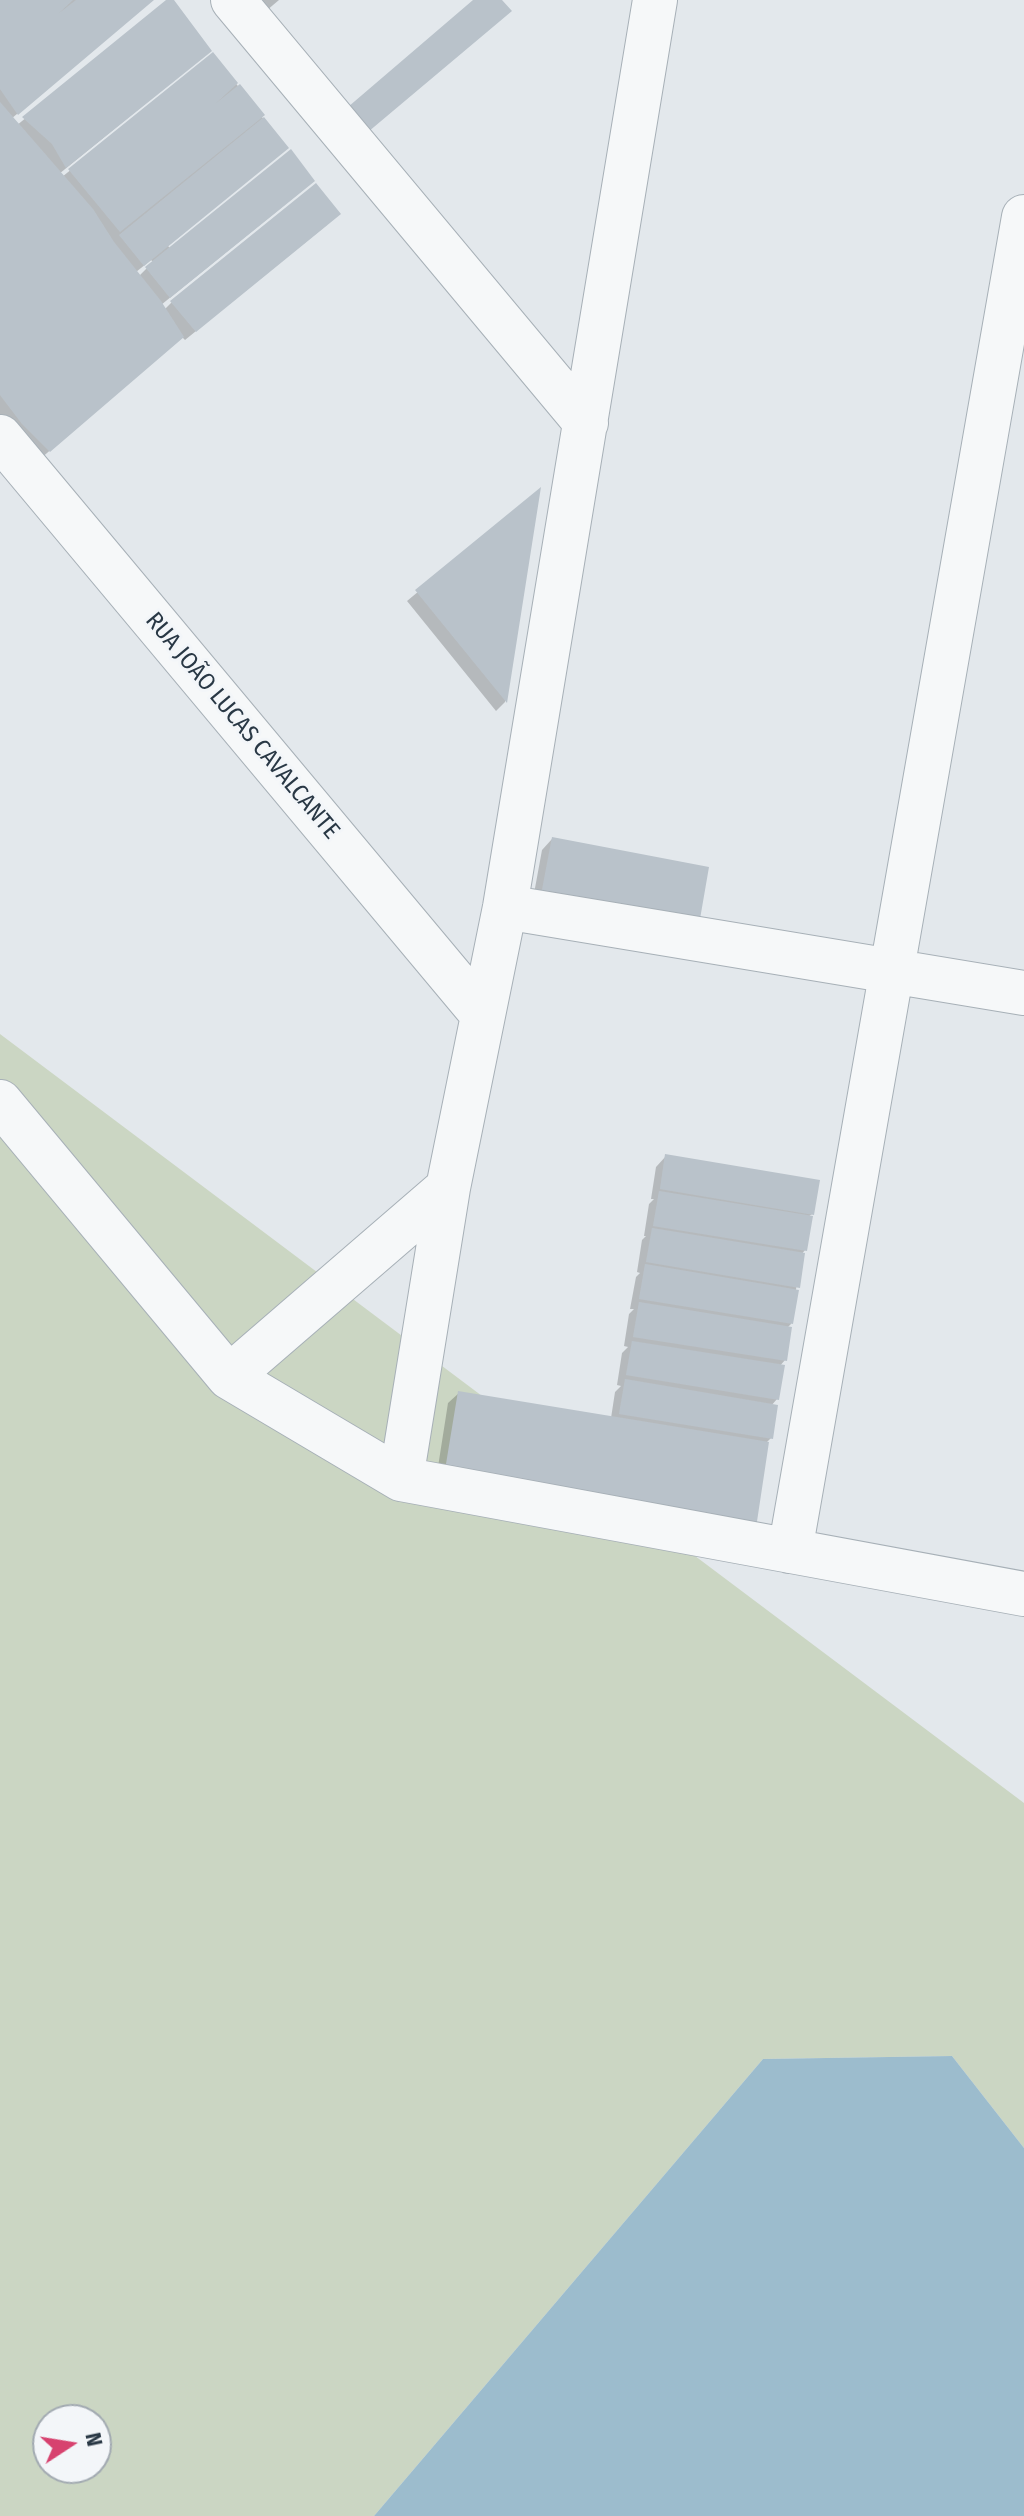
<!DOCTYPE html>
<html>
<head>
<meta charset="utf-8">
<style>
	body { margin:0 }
	#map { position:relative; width:1024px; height:2516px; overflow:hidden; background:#e3e8ec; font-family:"Fira Sans Condensed",sans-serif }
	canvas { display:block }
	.north { position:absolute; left:32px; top:2404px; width:80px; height:80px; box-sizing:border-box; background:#f3f6f9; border:2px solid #a2aab1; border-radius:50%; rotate:78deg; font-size:22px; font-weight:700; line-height:32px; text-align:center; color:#293845 }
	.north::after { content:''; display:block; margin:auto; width:28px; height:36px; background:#d7426f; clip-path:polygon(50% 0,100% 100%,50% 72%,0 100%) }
</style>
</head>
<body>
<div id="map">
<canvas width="1024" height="2516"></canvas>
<div class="north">N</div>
</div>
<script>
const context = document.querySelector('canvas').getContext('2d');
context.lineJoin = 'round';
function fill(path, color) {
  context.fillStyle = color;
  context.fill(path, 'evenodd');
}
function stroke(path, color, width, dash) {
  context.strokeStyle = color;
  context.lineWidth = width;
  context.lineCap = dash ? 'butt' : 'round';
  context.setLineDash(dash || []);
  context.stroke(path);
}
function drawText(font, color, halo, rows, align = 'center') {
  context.font = font + ' "Fira Sans Condensed",sans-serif';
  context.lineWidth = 6;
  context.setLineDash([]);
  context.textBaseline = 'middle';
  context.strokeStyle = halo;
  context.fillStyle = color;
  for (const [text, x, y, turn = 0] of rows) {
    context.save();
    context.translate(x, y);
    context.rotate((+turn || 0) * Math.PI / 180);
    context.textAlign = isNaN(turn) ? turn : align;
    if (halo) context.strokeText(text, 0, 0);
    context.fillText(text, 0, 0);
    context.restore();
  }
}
const green = new Path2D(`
	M 0,1034 L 1024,1803 L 1024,2148 L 952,2056 L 763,2059 L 374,2516 L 0,2516 ZM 48,2420 L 96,2420 L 96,2468 L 48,2468 Z`);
const water = new Path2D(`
	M 952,2056 L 1024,2148 L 1024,2516 L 374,2516 L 763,2059 Z`);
const shadow = new Path2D(`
	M 0,0 L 153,0 L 11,119 L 16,126 L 169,0 L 172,0 L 199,60 L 59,174 L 62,177 L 213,54 L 286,148 L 168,246 L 171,249 L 303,190 L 161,305 L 164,310 L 172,302 L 328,224 L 185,340 L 181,336 L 39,460 L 0,418 ZM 151,260 L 153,262 L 139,276 L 136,272 Z
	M 235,0 L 279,0 L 253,22 Z
	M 538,492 L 505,702 L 496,711 L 407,601 Z
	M 552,839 L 698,918 L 533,899 L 542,850 Z
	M 666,1156 L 812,1214 L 808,1217 L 805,1250 L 801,1255 L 791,1324 L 787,1328 L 785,1360 L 779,1367 L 777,1399 L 771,1406 L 771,1438 L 767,1442 L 435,1486 L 448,1403 L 459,1393 L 611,1418 L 615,1392 L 621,1386 L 617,1385 L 622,1353 L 628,1347 L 624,1346 L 629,1314 L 634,1309 L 630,1309 L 636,1277 L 640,1273 L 637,1272 L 642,1240 L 646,1236 L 644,1236 L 649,1204 L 654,1199 L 651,1199 L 656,1167 Z`);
const building = new Path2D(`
	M 0,0 L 73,0 L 58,14 L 76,0 L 154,0 L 18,115 L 0,89 Z
	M 166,0 L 174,0 L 212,51 L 66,168 L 52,144 L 22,117 Z
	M 473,0 L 502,0 L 512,11 L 368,132 L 348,107 Z
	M 213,52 L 238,83 L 215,104 L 240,84 L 265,115 L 120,232 L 68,169 Z
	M 0,102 L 93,209 L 114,242 L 161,301 L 184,337 L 50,452 L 22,424 L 0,395 Z
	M 264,117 L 289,148 L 144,266 L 119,235 Z
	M 291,149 L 315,181 L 170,298 L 145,267 Z
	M 316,183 L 341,214 L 196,332 L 170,301 Z
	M 541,487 L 507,703 L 415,590 Z
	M 552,837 L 709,867 L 700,919 L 542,890 Z
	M 665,1154 L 820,1180 L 814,1215 L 660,1189 Z
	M 659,1191 L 813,1216 L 807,1251 L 653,1226 Z
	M 652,1228 L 805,1253 L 800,1288 L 646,1262 Z
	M 645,1264 L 799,1290 L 793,1324 L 639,1299 Z
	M 639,1302 L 792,1327 L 787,1361 L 633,1337 Z
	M 632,1341 L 785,1365 L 779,1400 L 626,1375 Z
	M 625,1379 L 778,1405 L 773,1439 L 619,1414 Z
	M 458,1391 L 769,1442 L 756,1528 L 444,1476 Z`);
const minor = new Path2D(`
	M 233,0 L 586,423
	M 0,437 L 483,1015
	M 505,907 L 1024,993
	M 0,1102 L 229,1377 L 401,1479 L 1024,1594
	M 229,1377 L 448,1188
	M 401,1479 L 448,1188 L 505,907 L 655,0
	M 790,1551 L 1024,217`);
const streetNames = [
	["RUA JOÃO LUCAS CAVALCANTE",242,726,50]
];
fill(green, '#cbd6c3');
fill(water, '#9cbccd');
fill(shadow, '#0003');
fill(building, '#b9c2ca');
stroke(minor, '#a7b0b7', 46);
stroke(minor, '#f6f8f9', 44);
drawText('24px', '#293845', '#f3f6f9', streetNames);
</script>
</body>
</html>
